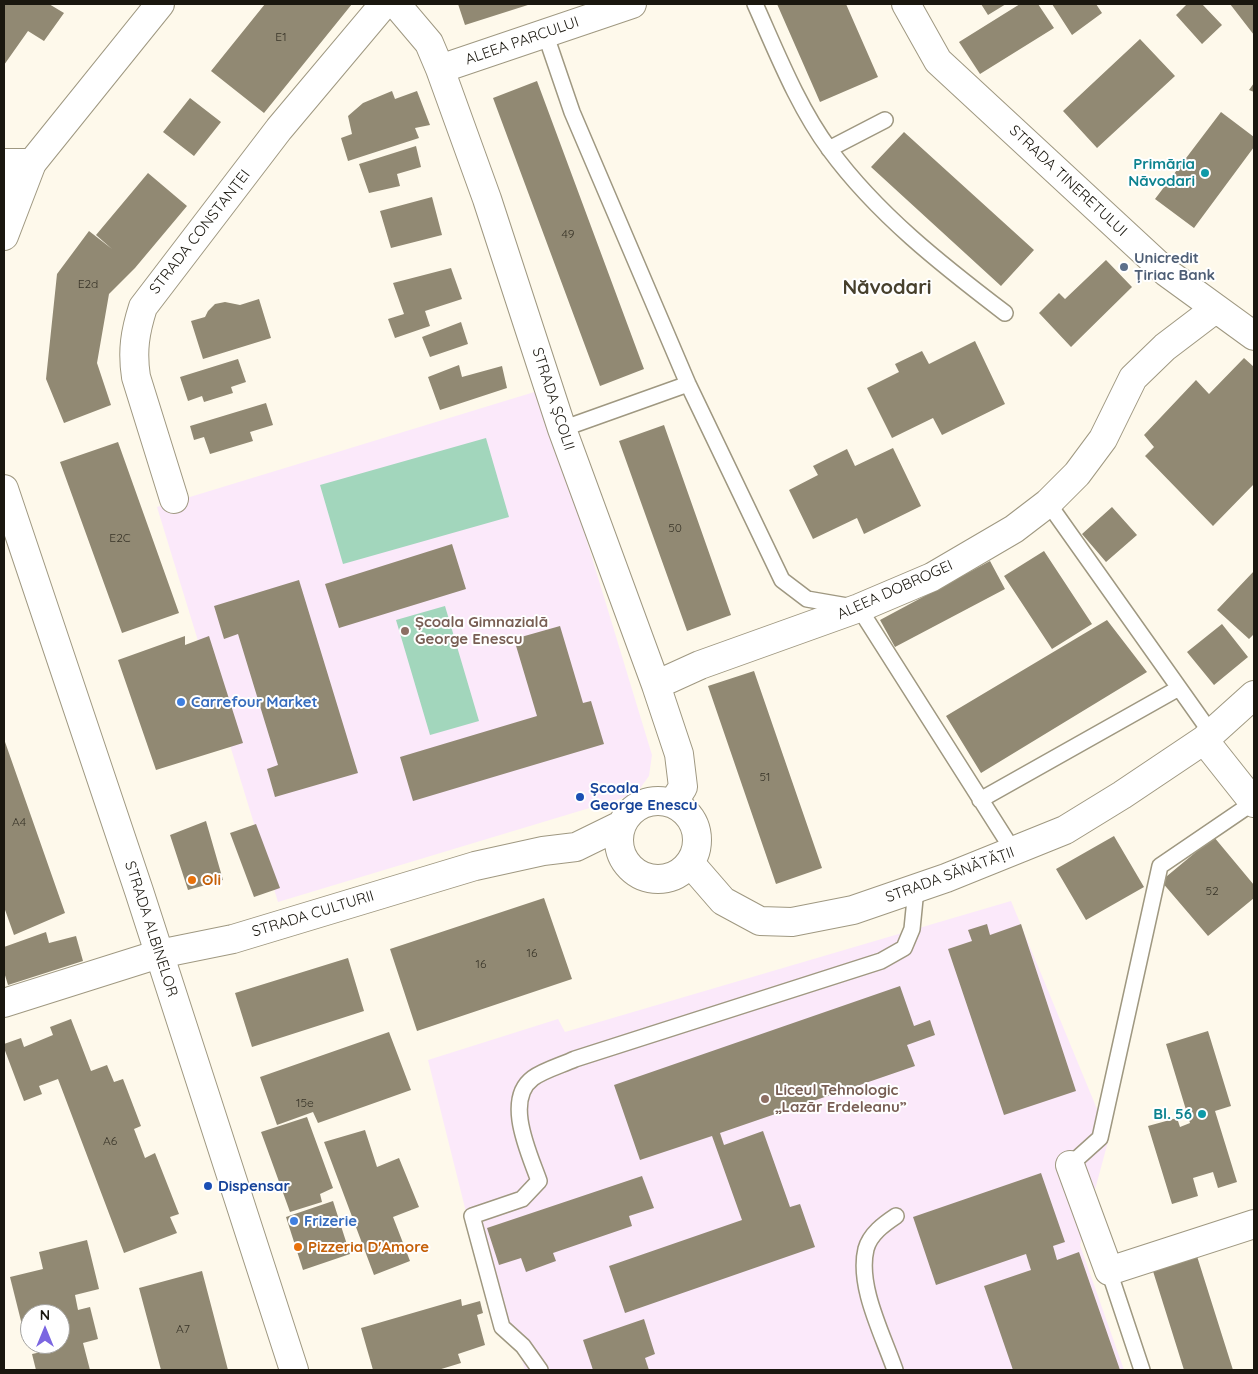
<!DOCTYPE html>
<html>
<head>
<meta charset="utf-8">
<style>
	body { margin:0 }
	#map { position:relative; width:1258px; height:1374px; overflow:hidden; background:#fef9eb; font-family:Quicksand,sans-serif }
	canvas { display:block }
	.frame { position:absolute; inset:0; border:5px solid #1a170f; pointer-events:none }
	.north { position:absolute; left:20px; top:1304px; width:50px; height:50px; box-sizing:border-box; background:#fff; border:1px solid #a3a29f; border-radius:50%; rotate:0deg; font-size:14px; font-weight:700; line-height:20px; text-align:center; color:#1a170f }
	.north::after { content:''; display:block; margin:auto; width:18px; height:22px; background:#7b66e1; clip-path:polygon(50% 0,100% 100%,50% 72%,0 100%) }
</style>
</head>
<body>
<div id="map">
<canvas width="1258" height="1374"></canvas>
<div class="frame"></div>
<div class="north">N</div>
</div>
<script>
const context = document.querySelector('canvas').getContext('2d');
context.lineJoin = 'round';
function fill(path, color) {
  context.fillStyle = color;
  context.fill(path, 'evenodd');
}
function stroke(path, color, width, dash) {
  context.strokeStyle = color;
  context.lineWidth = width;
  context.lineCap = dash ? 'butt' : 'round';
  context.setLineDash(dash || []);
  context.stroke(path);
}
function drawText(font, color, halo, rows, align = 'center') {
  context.font = font + ' Quicksand,sans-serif';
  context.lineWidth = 4;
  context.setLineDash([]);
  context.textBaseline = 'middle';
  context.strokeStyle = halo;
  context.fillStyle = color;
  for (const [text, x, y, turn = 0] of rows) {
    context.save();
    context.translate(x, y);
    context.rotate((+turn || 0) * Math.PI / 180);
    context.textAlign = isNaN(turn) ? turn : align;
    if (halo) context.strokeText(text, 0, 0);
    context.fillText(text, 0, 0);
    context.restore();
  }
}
const education = new Path2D(`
	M 541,390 L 652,755 L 649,776 L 636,794 L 278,902 L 157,507 Z
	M 1011,901 L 1109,1138 L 1080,1245 L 1124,1370 L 525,1370 L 516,1340 L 495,1328 L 428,1060 L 558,1019 L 565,1032 Z`);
const green = new Path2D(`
	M 486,438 L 509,517 L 343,564 L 320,485 Z
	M 445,606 L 479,721 L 430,735 L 396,620 Z`);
const building = new Path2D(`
	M 4,4 L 49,4 L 64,13 L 44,41 L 28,31 L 4,65 Z
	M 265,4 L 352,4 L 264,113 L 211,71 Z
	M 458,4 L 531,4 L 465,25 Z
	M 777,4 L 846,4 L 878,77 L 820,102 Z
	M 981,4 L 1006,4 L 988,15 Z
	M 1020,4 L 1038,4 L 1054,28 L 980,74 L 959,42 Z
	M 1052,4 L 1096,4 L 1102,13 L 1072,35 Z
	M 1187,4 L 1202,4 L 1222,25 L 1202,44 L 1176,15 Z
	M 1230,4 L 1254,4 L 1254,35 Z
	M 1140,39 L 1175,76 L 1097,148 L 1063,111 Z
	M 537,81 L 644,369 L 600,386 L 493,98 Z
	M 1254,83 L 1254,92 L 1249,90 Z
	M 392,91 L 395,99 L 417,91 L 430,125 L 415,128 L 419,138 L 348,161 L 341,138 L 352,134 L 348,116 L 363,103 Z
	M 190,98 L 221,122 L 194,156 L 163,132 Z
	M 1221,112 L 1254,137 L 1254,147 L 1194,228 L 1155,199 Z
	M 904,132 L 1034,250 L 1001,286 L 871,167 Z
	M 416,146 L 421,167 L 397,174 L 400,186 L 369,193 L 359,164 Z
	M 148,173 L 187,206 L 135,268 L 109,294 L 97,363 L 111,405 L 64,423 L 46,379 L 57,274 L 89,231 L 112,249 L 96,235 Z
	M 432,197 L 442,235 L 391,248 L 380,211 Z
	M 1106,260 L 1132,287 L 1071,347 L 1039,313 L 1059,293 L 1065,299 Z
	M 451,268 L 462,299 L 425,311 L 430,326 L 395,338 L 388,319 L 404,314 L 393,283 Z
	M 259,299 L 271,338 L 203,359 L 191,321 L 205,317 L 208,311 L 215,304 L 225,302 L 240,305 Z
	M 461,322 L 468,344 L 430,357 L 422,337 Z
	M 975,341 L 1005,404 L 942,435 L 933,418 L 892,438 L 867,388 L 899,372 L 895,364 L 922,351 L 929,364 Z
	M 1244,358 L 1254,367 L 1254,484 L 1213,526 L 1145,456 L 1154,447 L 1144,435 L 1196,380 L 1209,394 Z
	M 238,359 L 246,382 L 231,387 L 233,393 L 204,402 L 202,396 L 188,401 L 180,377 Z
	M 459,365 L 462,377 L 502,366 L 507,388 L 440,410 L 428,377 Z
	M 266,403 L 273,425 L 250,432 L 253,441 L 210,454 L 204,437 L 194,440 L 190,426 Z
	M 664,425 L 731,615 L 687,631 L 619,441 Z
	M 118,442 L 179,613 L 122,633 L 60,462 Z
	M 893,448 L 921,506 L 864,534 L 857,518 L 813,539 L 789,490 L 818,475 L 813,466 L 847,449 L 855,466 Z
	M 1112,507 L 1137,535 L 1106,562 L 1082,534 Z
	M 452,544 L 466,589 L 339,628 L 325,584 Z
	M 1044,551 L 1092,624 L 1052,649 L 1004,576 Z
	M 990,561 L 1005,589 L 895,647 L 880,620 Z
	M 1254,571 L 1254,634 L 1249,639 L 1217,610 Z
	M 299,580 L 358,773 L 275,797 L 267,769 L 278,765 L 238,634 L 224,639 L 214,606 Z
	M 1107,620 L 1147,672 L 981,773 L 946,716 Z
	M 1222,624 L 1248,657 L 1214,685 L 1187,652 Z
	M 560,626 L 583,703 L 591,701 L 604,744 L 413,801 L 400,757 L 537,716 L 514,639 Z
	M 185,636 L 185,645 L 209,636 L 243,743 L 156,770 L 118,660 Z
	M 754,671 L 822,868 L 776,884 L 708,686 Z
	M 4,739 L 65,913 L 14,935 L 4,907 Z
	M 206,821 L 223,880 L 188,890 L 170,835 Z
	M 256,824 L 280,888 L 254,897 L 230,833 Z
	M 1114,836 L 1144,887 L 1086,920 L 1056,869 Z
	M 1214,837 L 1254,885 L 1254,898 L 1208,936 L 1161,881 Z
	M 544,898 L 572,979 L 417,1031 L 390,949 Z
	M 987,924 L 990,935 L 1021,924 L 1076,1091 L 1004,1115 L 948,949 L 972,941 L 968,930 Z
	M 46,932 L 49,943 L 76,936 L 83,961 L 8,985 L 4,972 L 4,947 Z
	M 348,958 L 364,1011 L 252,1047 L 235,993 Z
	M 900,986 L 914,1026 L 930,1020 L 935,1035 L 907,1045 L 915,1066 L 720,1133 L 724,1145 L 763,1131 L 790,1207 L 800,1204 L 815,1247 L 625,1313 L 609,1266 L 742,1220 L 712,1136 L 640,1160 L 614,1085 Z
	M 71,1019 L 91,1071 L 107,1065 L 114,1082 L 123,1079 L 141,1126 L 134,1129 L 145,1158 L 155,1153 L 179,1214 L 170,1217 L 177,1233 L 124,1253 L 58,1079 L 39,1086 L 42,1094 L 24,1101 L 4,1048 L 4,1044 L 21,1038 L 24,1047 L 53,1035 L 50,1027 Z
	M 1208,1031 L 1231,1106 L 1215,1111 L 1237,1182 L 1218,1188 L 1213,1172 L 1193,1178 L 1198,1196 L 1172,1204 L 1148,1126 L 1177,1118 L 1180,1127 L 1190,1123 L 1166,1044 Z
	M 389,1032 L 411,1090 L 318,1123 L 313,1112 L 277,1125 L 260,1077 Z
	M 307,1117 L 333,1188 L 320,1194 L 322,1202 L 290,1212 L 261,1132 Z
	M 365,1130 L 377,1167 L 399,1158 L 419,1207 L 393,1217 L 410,1261 L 374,1275 L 324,1142 Z
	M 1041,1173 L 1065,1242 L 1053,1246 L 1057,1260 L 1079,1252 L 1120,1370 L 1013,1370 L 984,1286 L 1031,1270 L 1026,1254 L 936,1285 L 913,1217 Z
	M 642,1176 L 654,1208 L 629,1216 L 632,1226 L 553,1253 L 556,1261 L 526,1272 L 521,1258 L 499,1265 L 487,1228 Z
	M 333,1201 L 350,1254 L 303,1270 L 286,1217 Z
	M 87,1240 L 99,1289 L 75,1295 L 78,1310 L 90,1307 L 98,1339 L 83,1343 L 90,1370 L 36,1370 L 32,1354 L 46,1351 L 44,1344 L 60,1344 L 60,1314 L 30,1314 L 30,1323 L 22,1325 L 10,1277 L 43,1269 L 39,1252 Z
	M 1196,1253 L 1233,1370 L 1184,1370 L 1152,1268 Z
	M 202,1271 L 228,1370 L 161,1370 L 139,1288 Z
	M 461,1299 L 462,1306 L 480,1301 L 483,1313 L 477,1315 L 485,1345 L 458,1354 L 461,1363 L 438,1370 L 373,1370 L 361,1328 Z
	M 644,1319 L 655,1354 L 645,1358 L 649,1370 L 593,1370 L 583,1340 Z`);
const service = new Path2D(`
	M 755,4 C 777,53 798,107 830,150 C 877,214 942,265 1005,313
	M 545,33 L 572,112 L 688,384 L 782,580 L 807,599 L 859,608 L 1014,852
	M 829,149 L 885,120
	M 562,429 L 688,384
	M 1048,503 L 1211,733
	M 980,800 L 1179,688
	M 1070,1165 L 1100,1138 L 1160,866 L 1254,802
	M 1109,1271 L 1142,1370
	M 540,1370 L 523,1346 L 502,1327 L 472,1216 L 522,1199 L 539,1181 C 530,1155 503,1100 533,1078 C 544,1070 562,1065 575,1059 L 881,961 L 904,948 L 912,929 L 916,889
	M 895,1370 C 883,1335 857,1286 866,1249 C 870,1234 884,1224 896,1216`);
const minor = new Path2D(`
	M 396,4 L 429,43 L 440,69 L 487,199 L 562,429 L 656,685 L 679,754 L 683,787 L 673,803
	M 906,4 L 938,61 L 1166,272 L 1254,336
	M 440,69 L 632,4
	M 4,163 L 32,163
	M 174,499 L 136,377 C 132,351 135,332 143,307 L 279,129 L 384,4
	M 656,685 L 700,665 L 859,608 L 932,577 L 1014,529 L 1048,503 L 1077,474 L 1103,439 L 1133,378 L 1165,347 L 1215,309
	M 1204,740 L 1254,803
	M619 840a39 39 0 1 1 78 0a39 39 0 1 1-78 0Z
	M 690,863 L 723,901 L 760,921 L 792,922 L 853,910 L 946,878 L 1065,830 L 1122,795 L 1204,740 L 1254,695
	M 4,1003 L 159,954 L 233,939 L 475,866 L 543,851 L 576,847 L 621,825
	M 1070,1165 L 1109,1271 L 1254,1224`);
const tertiary = new Path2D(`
	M 4,186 L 32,163 L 160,4
	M 4,236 L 32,163
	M 4,489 L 139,891 L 294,1370`);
const markers = [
	[1205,173,5,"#0f9aa8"],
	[1124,267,5,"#5c6f8a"],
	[405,631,5,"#8d6e63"],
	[181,702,5,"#3f7fe0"],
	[580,797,5,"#1a4fb4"],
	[192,880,5,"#e8710a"],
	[765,1099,5,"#8d6e63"],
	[1202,1114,5,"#0f9aa8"],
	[208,1186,5,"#1a4fb4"],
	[294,1221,5,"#3f7fe0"],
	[298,1247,5,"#e8710a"]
];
const numberNames = [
	["E1",281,37],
	["49",568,234],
	["E2d",88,284],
	["50",675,528],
	["E2C",120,538],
	["51",765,777],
	["A4",19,822],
	["52",1212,891],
	["16",532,953],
	["16",481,964],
	["15e",305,1103],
	["A6",110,1141],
	["A7",183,1329]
];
const streetNames = [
	["ALEEA PARCULUI",522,41,-19],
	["STRADA TINERETULUI",1068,181,43],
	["STRADA CONSTANȚEI",200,232,-52],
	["STRADA ȘCOLII",553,399,72],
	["ALEEA DOBROGEI",895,590,-24],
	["STRADA SĂNĂTĂȚII",950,875,-20],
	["STRADA CULTURII",313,914,-17],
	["STRADA ALBINELOR",151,929,72]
];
const cultureNames = [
	["Primăria",1195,164],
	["Năvodari",1195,181],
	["Bl. 56",1192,1114]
];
const serviceNames = [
	["Unicredit",1134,258],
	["Țiriac Bank",1134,275]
];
const educationNames = [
	["Școala Gimnazială",415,622],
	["George Enescu",415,639],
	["Liceul Tehnologic",775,1090],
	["„Lazăr Erdeleanu”",775,1107]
];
const shopNames = [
	["Carrefour Market",191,702],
	["Frizerie",304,1221]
];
const transitNames = [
	["Școala",590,788],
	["George Enescu",590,805],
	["Dispensar",218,1186]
];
const foodNames = [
	["Oli",202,880],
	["Pizzeria D'Amore",308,1247]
];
const districtNames = [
	["Năvodari",887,288]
];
fill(education, '#fbe9fa');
fill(green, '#a2d6bc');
fill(building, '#918973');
stroke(service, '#9f9881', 18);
stroke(minor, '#9f9881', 30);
stroke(tertiary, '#9f9881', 30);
stroke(service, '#fff', 15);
stroke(minor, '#fff', 28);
stroke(tertiary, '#fff', 28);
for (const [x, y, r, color] of markers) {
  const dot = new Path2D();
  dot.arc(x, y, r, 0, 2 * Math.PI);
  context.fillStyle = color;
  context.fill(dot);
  stroke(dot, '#fff', 2);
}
drawText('12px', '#383428', null, numberNames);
drawText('15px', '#1a170f', '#fff', streetNames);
drawText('bold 15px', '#0d838f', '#fff', cultureNames, 'right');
drawText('bold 15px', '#4e5e75', '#fff', serviceNames, 'left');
drawText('bold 15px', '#785e54', '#fff', educationNames, 'left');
drawText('bold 15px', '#366cbe', '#fff', shopNames, 'left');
drawText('bold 15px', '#164399', '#fff', transitNames, 'left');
drawText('bold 15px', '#c56008', '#fff', foodNames, 'left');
drawText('bold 20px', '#47402c', '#fff', districtNames);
</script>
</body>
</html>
